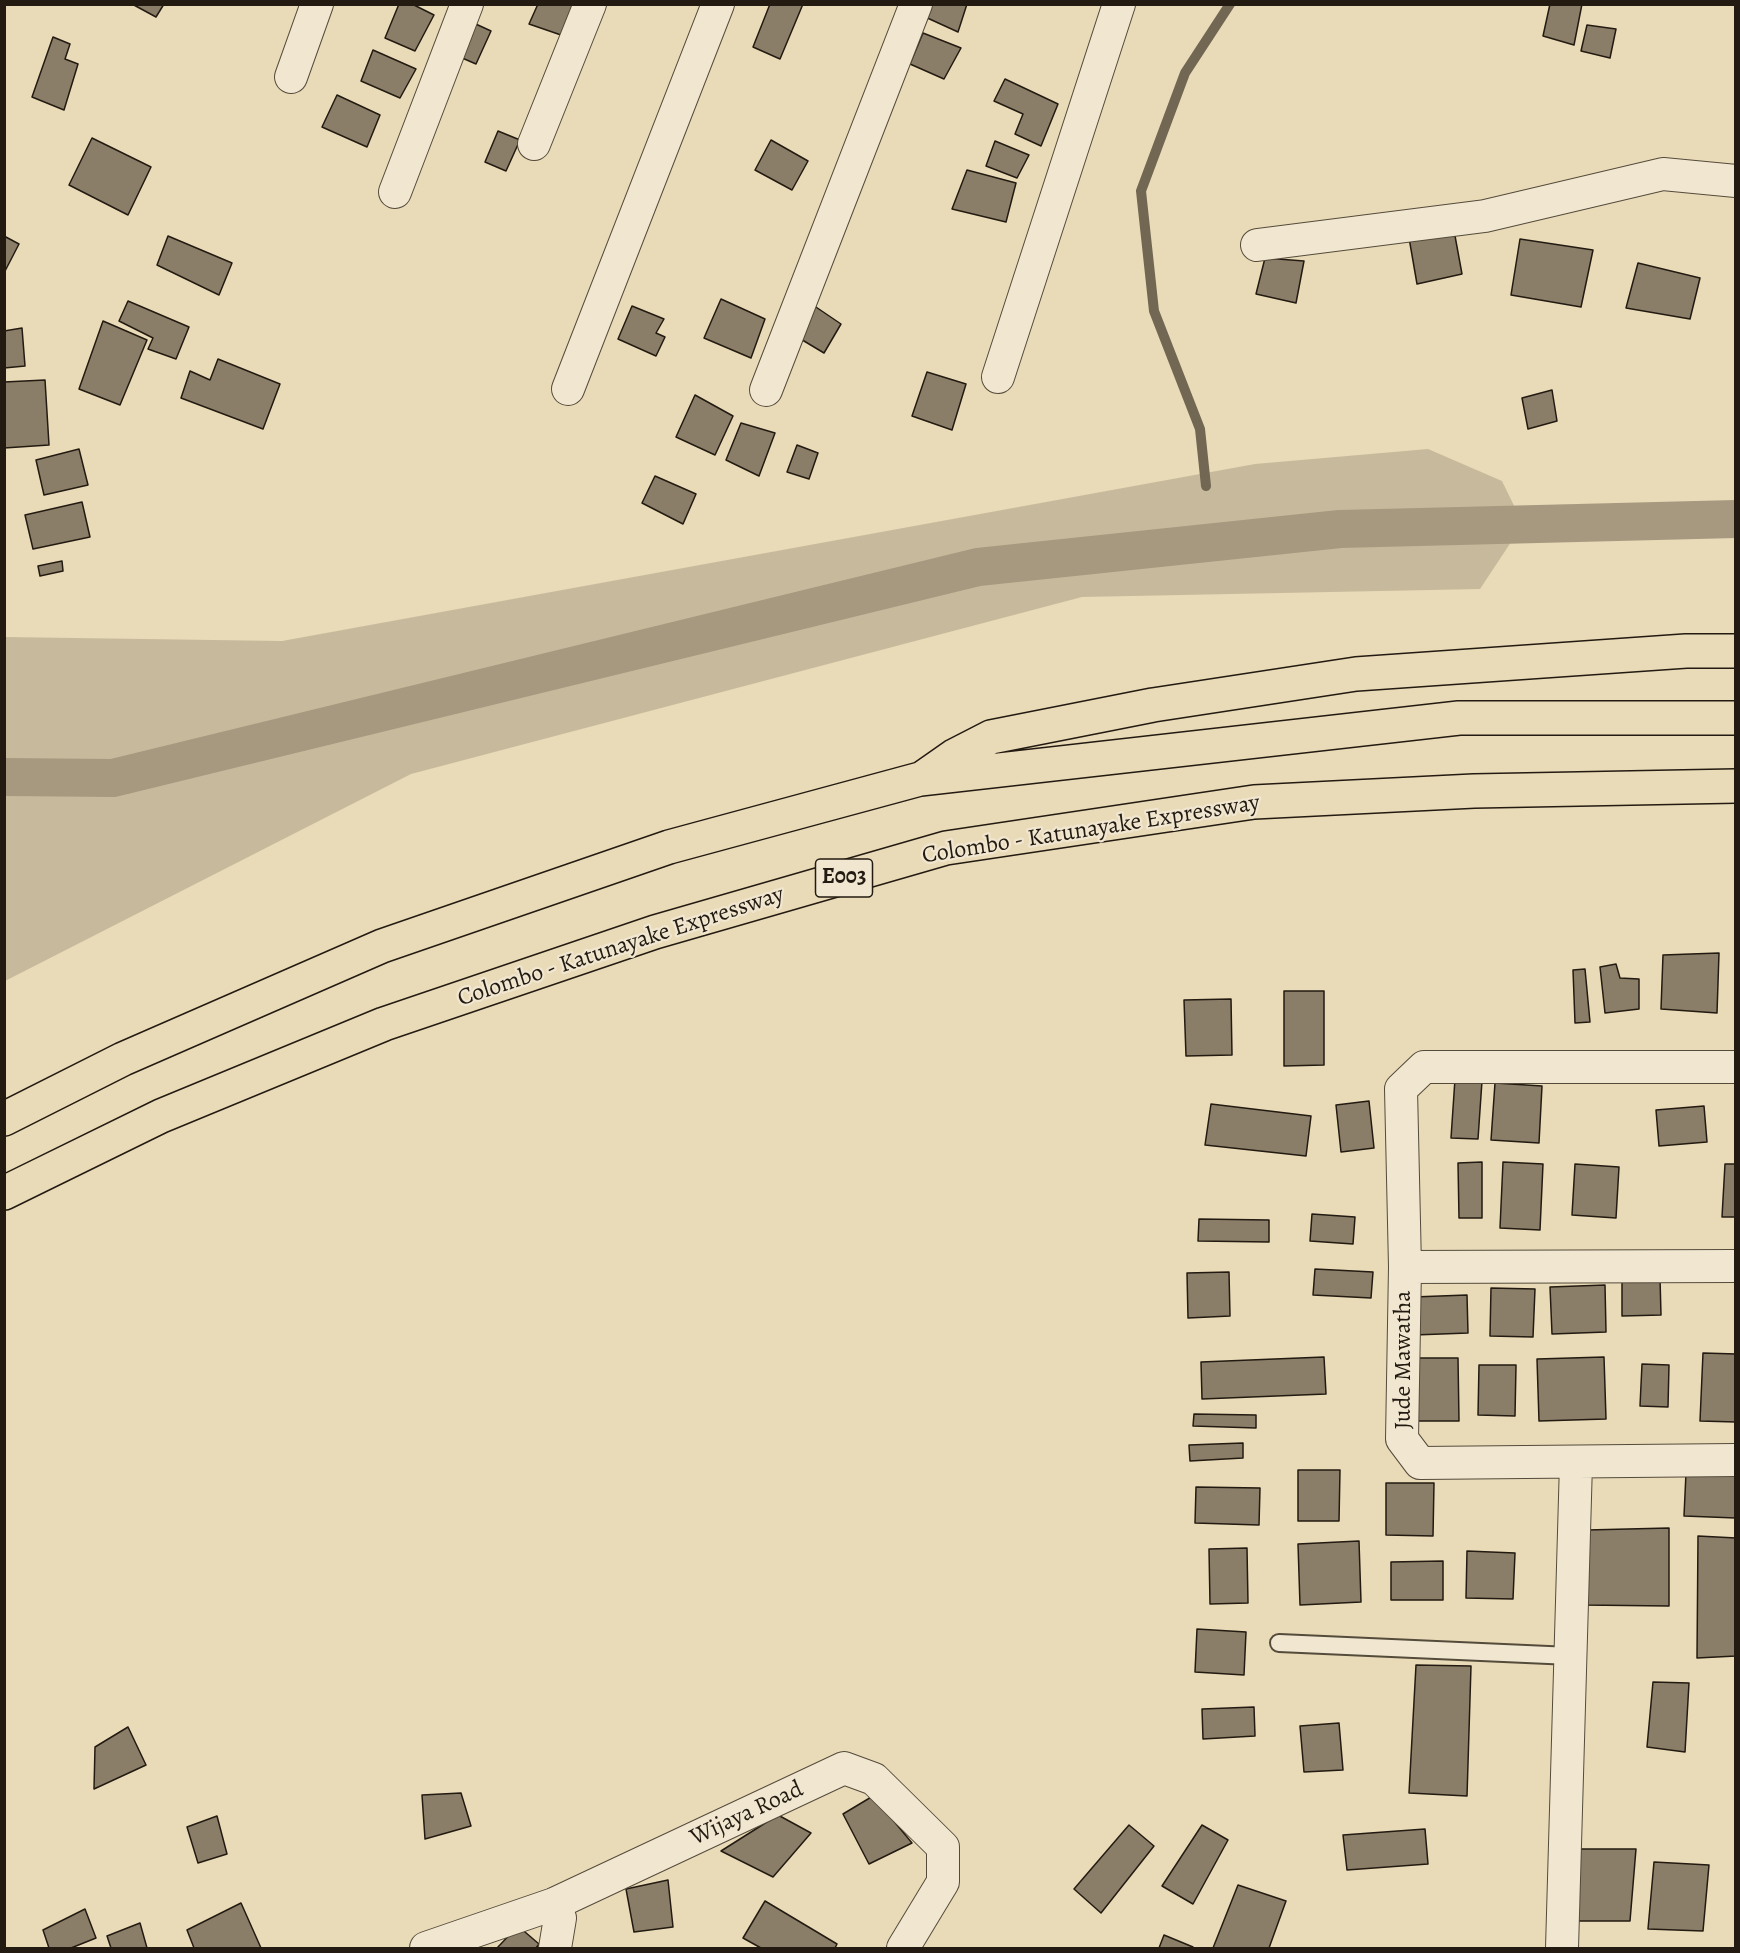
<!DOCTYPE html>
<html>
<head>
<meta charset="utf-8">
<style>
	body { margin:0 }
	#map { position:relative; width:1740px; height:1953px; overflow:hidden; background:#e9dab8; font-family:Alegreya,serif }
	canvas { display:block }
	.frame { position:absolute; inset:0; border:6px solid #231b11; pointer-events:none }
</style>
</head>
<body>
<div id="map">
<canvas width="1740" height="1953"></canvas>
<div class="frame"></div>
</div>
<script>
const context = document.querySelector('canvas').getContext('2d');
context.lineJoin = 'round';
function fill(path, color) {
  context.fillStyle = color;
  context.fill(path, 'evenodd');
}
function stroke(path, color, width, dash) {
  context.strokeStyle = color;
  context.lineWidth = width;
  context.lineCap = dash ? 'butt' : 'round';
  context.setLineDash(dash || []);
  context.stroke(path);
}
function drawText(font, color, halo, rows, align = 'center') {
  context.font = font + ' Alegreya,serif';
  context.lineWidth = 4.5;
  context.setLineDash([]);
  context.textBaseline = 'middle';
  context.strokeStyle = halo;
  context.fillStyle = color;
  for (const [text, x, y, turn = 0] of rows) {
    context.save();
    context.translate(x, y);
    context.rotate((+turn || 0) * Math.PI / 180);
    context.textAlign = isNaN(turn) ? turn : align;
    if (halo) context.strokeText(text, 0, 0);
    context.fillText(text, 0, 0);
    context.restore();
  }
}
const green = new Path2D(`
	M 1428,449 L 1502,481 L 1523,524 L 1480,589 L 1082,597 L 411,774 L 5,981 L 5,637 L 282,641 L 1255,464 Z`);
const stream = new Path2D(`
	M 1206,486 L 1200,429 L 1154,311 L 1141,191 L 1185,73 L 1230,4`);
const canal = new Path2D(`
	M 4,777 L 113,778 L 978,567 L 1340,529 L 1736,519`);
const building = new Path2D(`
	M 132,4 L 164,4 L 156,17 Z
	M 399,4 L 412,4 L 434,15 L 415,51 L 385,38 Z
	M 538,4 L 577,4 L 561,35 L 529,24 Z
	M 770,4 L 803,4 L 780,59 L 753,47 Z
	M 927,4 L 967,4 L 958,32 L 923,16 Z
	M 1550,4 L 1582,4 L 1574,45 L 1543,36 Z
	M 467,20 L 491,31 L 476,64 L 453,54 Z
	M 1587,25 L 1616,29 L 1610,58 L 1581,51 Z
	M 923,33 L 961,48 L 944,79 L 910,64 Z
	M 53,37 L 70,44 L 65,59 L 78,64 L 64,110 L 32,97 Z
	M 373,50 L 416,69 L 400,98 L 361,81 Z
	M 1005,79 L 1058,104 L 1041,146 L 1015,134 L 1023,114 L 994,101 Z
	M 337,95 L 380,115 L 367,147 L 322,127 Z
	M 498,131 L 520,140 L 506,171 L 485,162 Z
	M 92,138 L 151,167 L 128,215 L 69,185 Z
	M 771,140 L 808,161 L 792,190 L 755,170 Z
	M 995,141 L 1029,155 L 1017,178 L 986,166 Z
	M 967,170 L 1016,183 L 1006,222 L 952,209 Z
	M 1453,225 L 1462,274 L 1417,284 L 1408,232 Z
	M 4,236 L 19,244 L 4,273 Z
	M 168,236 L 232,263 L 219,295 L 157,265 Z
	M 1520,239 L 1593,250 L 1581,307 L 1511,295 Z
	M 1265,258 L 1304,261 L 1296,303 L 1256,294 Z
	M 1638,263 L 1700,278 L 1690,319 L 1626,308 Z
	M 721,299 L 765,319 L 751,358 L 704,338 Z
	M 128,301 L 189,327 L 176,359 L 148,349 L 153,338 L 119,321 Z
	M 810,303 L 841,324 L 824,353 L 794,335 Z
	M 632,306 L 664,319 L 656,333 L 665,337 L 656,356 L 618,339 Z
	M 103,321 L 147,340 L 120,405 L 79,389 Z
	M 22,328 L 25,366 L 4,368 L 4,331 Z
	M 218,359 L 280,384 L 263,429 L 181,398 L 190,371 L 210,380 Z
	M 927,372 L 966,384 L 952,430 L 912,416 Z
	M 45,380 L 49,445 L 4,448 L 4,382 Z
	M 1552,390 L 1557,421 L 1528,429 L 1522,398 Z
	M 695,395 L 733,416 L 715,455 L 676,437 Z
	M 741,423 L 775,433 L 759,476 L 726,460 Z
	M 797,445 L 818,453 L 809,479 L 787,472 Z
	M 79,449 L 88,485 L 44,495 L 36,460 Z
	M 655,476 L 696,494 L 683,524 L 642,503 Z
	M 82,502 L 90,537 L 33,549 L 25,515 Z
	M 62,561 L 63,571 L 40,576 L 38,566 Z
	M 1719,953 L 1717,1013 L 1661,1009 L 1663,955 Z
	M 1616,964 L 1620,978 L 1639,979 L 1639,1009 L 1605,1013 L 1600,967 Z
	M 1585,969 L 1590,1022 L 1575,1023 L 1573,970 Z
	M 1284,991 L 1324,991 L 1324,1065 L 1284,1066 Z
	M 1231,999 L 1232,1055 L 1186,1056 L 1184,1000 Z
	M 1455,1079 L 1482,1081 L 1478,1139 L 1451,1138 Z
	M 1495,1083 L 1542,1086 L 1539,1143 L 1491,1140 Z
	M 1369,1101 L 1374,1148 L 1341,1152 L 1336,1105 Z
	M 1211,1104 L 1311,1116 L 1306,1156 L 1205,1145 Z
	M 1704,1106 L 1707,1142 L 1659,1146 L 1656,1110 Z
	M 1482,1162 L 1482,1218 L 1459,1218 L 1458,1163 Z
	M 1503,1162 L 1543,1164 L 1540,1230 L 1500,1228 Z
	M 1575,1164 L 1619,1167 L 1616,1218 L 1572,1215 Z
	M 1725,1164 L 1736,1164 L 1736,1217 L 1722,1217 Z
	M 1312,1214 L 1355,1217 L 1353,1244 L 1310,1241 Z
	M 1199,1219 L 1269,1220 L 1269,1242 L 1198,1241 Z
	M 1315,1269 L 1373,1272 L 1371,1298 L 1313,1295 Z
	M 1229,1272 L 1230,1316 L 1188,1318 L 1187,1273 Z
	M 1622,1278 L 1660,1278 L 1661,1315 L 1622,1316 Z
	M 1605,1285 L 1606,1332 L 1552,1334 L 1550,1287 Z
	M 1491,1288 L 1535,1289 L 1533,1337 L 1490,1336 Z
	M 1467,1295 L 1468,1333 L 1414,1335 L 1413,1297 Z
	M 1703,1353 L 1736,1354 L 1736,1422 L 1700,1421 Z
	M 1324,1357 L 1326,1394 L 1202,1399 L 1201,1362 Z
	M 1604,1357 L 1606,1419 L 1539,1421 L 1537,1359 Z
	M 1411,1358 L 1458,1358 L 1459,1421 L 1411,1421 Z
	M 1642,1364 L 1669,1365 L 1668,1407 L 1640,1406 Z
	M 1479,1365 L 1516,1365 L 1515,1416 L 1478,1415 Z
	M 1194,1414 L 1256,1415 L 1256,1428 L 1193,1426 Z
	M 1243,1443 L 1243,1458 L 1190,1461 L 1189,1445 Z
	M 1298,1470 L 1340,1470 L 1339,1521 L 1298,1521 Z
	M 1686,1473 L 1736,1474 L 1736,1518 L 1684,1516 Z
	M 1386,1483 L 1434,1483 L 1433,1536 L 1386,1535 Z
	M 1196,1487 L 1260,1488 L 1259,1525 L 1195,1523 Z
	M 1669,1528 L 1669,1606 L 1583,1605 L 1587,1530 Z
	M 1698,1536 L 1736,1538 L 1736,1656 L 1697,1658 Z
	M 1359,1541 L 1361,1602 L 1300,1605 L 1298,1544 Z
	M 1247,1548 L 1248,1603 L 1210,1604 L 1209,1549 Z
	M 1467,1551 L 1515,1553 L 1513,1599 L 1466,1598 Z
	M 1443,1561 L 1443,1600 L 1391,1600 L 1391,1562 Z
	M 1197,1629 L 1246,1632 L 1244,1675 L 1195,1672 Z
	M 1416,1665 L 1471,1666 L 1467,1796 L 1409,1793 Z
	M 1653,1682 L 1689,1683 L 1685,1752 L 1647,1747 Z
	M 1254,1707 L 1255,1736 L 1203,1739 L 1202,1709 Z
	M 1339,1723 L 1343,1770 L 1304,1772 L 1300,1726 Z
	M 128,1727 L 146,1765 L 94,1789 L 95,1747 Z
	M 461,1793 L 471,1826 L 425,1839 L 422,1795 Z
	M 873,1796 L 912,1843 L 869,1864 L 843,1814 Z
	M 778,1815 L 811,1833 L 773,1877 L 721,1851 Z
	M 217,1816 L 227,1854 L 198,1863 L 187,1827 Z
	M 1129,1825 L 1154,1846 L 1101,1913 L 1074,1889 Z
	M 1202,1825 L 1228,1840 L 1193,1904 L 1162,1886 Z
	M 1425,1829 L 1428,1864 L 1347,1870 L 1343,1835 Z
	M 1578,1849 L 1636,1849 L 1630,1921 L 1575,1921 Z
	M 1654,1862 L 1709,1865 L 1703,1931 L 1648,1929 Z
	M 668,1880 L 673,1927 L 634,1932 L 626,1889 Z
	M 1238,1885 L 1286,1901 L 1269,1948 L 1213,1948 Z
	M 765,1901 L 837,1944 L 835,1948 L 761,1948 L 743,1938 Z
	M 241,1903 L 261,1948 L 194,1948 L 187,1930 Z
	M 85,1909 L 96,1938 L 71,1948 L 49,1948 L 43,1930 Z
	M 140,1923 L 147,1948 L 111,1948 L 107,1936 Z
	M 518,1926 L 539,1944 L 536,1948 L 497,1948 Z
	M 1164,1935 L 1193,1947 L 1192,1948 L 1159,1948 Z`);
const lane = new Path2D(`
	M 1279,1643 L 1571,1656`);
const street = new Path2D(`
	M 291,77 L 317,4
	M 534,144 L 590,4
	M 395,192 L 467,4
	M 1257,245 L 1485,216 L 1663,174 L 1736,181
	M 998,377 L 1119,4
	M 568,389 L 718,4
	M 766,390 L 916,4
	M 1736,1266 L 1405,1267 L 1402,1439 L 1420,1463 L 1736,1460
	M 1405,1267 L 1401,1089 L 1424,1067 L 1736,1067
	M 554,1904 L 560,1918 L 555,1948
	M 426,1948 L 554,1904 L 844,1768 L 874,1779 L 943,1847 L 943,1882 L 903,1948
	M 1562,1948 L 1576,1463`);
const highway = new Path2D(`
	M 924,777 L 954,756 L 991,737 L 1153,705 L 1356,674 L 1686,651 L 1736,651
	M 4,1119 L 123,1059 L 382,946 L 669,847 L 920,779 L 1459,718 L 1736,718
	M 4,1193 L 161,1116 L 384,1024 L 655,932 L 946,848 L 1254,802 L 1474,791 L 1736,786`);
const shields = [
	[844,878,57]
];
const shieldNames = [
	["E003",844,878]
];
const streetNames = [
	["Colombo - Katunayake Expressway",1091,830,-9],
	["Colombo - Katunayake Expressway",621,947,-18],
	["Jude Mawatha",1404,1360,-90],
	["Wijaya Road",747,1814,-25]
];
fill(green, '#c7ba9c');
stroke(stream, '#726753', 10);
stroke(canal, '#a6997f', 38);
fill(building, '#8a7e68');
stroke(building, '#231b11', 1.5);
stroke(lane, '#544b3b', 20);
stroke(street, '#544b3b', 34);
stroke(highway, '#231b11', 36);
stroke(lane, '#f1e7d1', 16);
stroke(street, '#f1e7d1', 32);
stroke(highway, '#e9dab8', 33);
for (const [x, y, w] of shields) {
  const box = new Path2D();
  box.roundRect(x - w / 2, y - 19, w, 38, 4.5);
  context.fillStyle = '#f1e7d1';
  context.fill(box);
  stroke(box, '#231b11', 1.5);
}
drawText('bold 22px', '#231b11', null, shieldNames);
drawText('24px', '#231b11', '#f1e7d1', streetNames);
</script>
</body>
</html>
